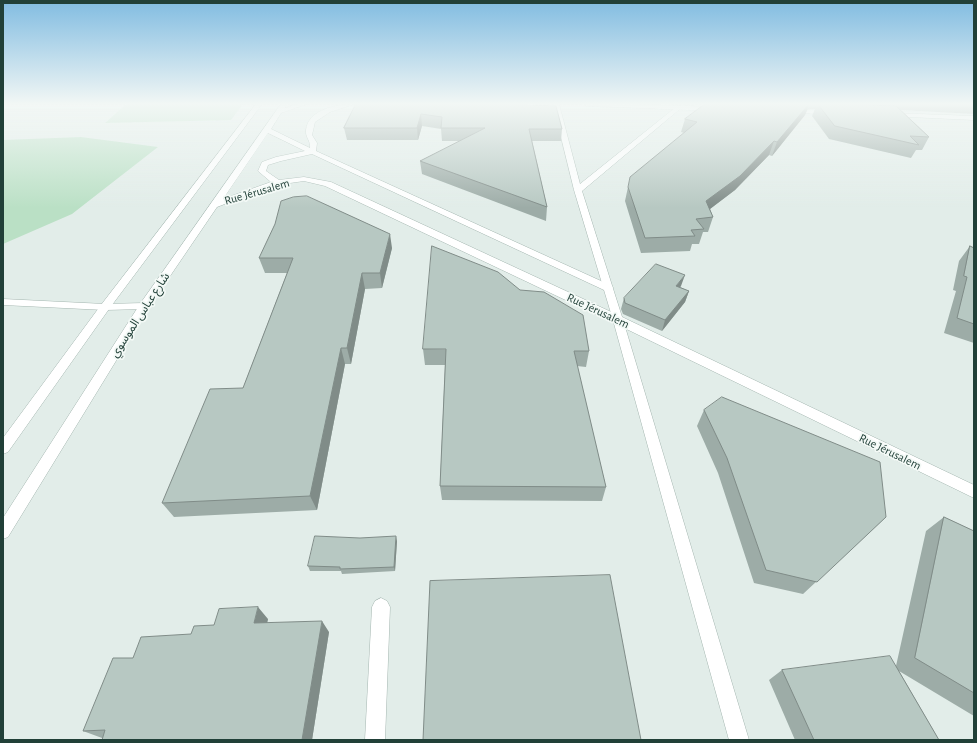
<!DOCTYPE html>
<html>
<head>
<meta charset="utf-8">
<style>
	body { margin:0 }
	#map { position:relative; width:977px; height:743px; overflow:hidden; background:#e2ede9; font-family:"Alegreya Sans",sans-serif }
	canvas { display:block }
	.frame { position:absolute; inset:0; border:4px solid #214038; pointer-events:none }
</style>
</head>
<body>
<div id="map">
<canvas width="977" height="743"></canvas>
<div class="frame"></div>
</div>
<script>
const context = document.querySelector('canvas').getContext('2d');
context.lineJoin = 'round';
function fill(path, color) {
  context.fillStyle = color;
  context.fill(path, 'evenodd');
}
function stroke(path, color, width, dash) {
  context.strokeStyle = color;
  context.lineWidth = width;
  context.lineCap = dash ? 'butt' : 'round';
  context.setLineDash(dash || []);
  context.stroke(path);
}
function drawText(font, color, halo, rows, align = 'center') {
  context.font = font + ' "Alegreya Sans","Noto Sans Arabic",sans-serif';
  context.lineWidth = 3.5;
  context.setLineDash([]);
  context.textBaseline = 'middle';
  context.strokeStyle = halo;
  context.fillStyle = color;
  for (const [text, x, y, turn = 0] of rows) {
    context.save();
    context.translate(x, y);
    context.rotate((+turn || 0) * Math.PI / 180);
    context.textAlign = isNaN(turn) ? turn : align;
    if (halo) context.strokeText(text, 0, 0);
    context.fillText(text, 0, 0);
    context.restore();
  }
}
const green = new Path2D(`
	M 126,104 L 243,104 L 231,120 L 105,123 Z
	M 81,137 L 158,147 L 72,214 L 3,244 L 3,140 Z`);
const service = new Path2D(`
	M 3,299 L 105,304 L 144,303 L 149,306 L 144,309 L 105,310 L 3,305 Z`);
const minor = new Path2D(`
	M 553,104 L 559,104 L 580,184 L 676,107 L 681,108 L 582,191 L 623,320 L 749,740 L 729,740 L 613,320 L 574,190 Z
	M 381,598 L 387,601 L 390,607 L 385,740 L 365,740 L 372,607 L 375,601 Z`);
const tertiary = new Path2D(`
	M 256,104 L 262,104 L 109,309 L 8,452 L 3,454 L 3,438 L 101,305 Z
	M 281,104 L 287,104 L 285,108 L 297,104 L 307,104 L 281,113 L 271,129 L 310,148 C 311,141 305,137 306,130 C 308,109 338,104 355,104 L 330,112 L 315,122 L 312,135 L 317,143 L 316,151 L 612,286 L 613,288 L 608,291 L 604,290 L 312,154 L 281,161 L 268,165 L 266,171 L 279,180 L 304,177 L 331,182 L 622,317 L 974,485 L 974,498 L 614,323 L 325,186 L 304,181 L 283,184 L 261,190 L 217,207 L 149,307 L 8,537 L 3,539 L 3,518 L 140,304 ZM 268,133 L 305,151 L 276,157 L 262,162 L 258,171 L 271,182 L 223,199 Z
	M 584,104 L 636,104 L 716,107 L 719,109 L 716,111 L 587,106 Z
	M 790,109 L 830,111 L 833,113 L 830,115 L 788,112 L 787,111 Z
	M 890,113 L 974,116 L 974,120 L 888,116 L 887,115 Z`);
const wall = new Path2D(`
	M 356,104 L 562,129 L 561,141 L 532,141 L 547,207 L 546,221 L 422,174 L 420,161 L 461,141 L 442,141 L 441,129 L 422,126 L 418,140 L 347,140 L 344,128 Z
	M 705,104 L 974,104 L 974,114 L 901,110 L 929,137 L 922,150 L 916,150 L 911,158 L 829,139 L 812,116 L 815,109 L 808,109 L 805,115 L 772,156 L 769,155 L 735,190 L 710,209 L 713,217 L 708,232 L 703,232 L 699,244 L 692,244 L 690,251 L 641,253 L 625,201 L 628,187 L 684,133 L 681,132 L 685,119 Z
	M 970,246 L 974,248 L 974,343 L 944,333 L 956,291 L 953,290 L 959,261 Z
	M 392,248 L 382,288 L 365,289 L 351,364 L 345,364 L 317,510 L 174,517 L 162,503 L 243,388 L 287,273 L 265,273 L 259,258 Z
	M 681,286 L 680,287 L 689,291 L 685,302 L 662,331 L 623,314 L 621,309 L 624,298 Z
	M 423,349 L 589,351 L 586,367 L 577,366 L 606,487 L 602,501 L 442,500 L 440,486 L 445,365 L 425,365 Z
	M 704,410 L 886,517 L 803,594 L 754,583 L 718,473 L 697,426 Z
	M 944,517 L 974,531 L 974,716 L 899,671 L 939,740 L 795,740 L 769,680 L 782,670 L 896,666 L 926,531 Z
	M 397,541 L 395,571 L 342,574 L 341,571 L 310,571 L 308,566 Z
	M 268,619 L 267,623 L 329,632 L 312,740 L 102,740 L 102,738 L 83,731 L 133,658 L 214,625 Z`);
const shadedWall = new Path2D(`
	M 809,104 L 805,115 L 772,156 L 777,142 Z
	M 421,114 L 422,126 L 418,140 L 417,128 Z
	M 774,141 L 769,155 L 735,190 L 702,215 L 706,201 Z
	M 390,234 L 392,248 L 382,288 L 380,273 Z
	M 362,273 L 365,289 L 351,364 L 347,348 Z
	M 685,275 L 681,286 L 672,297 L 676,286 Z
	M 689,291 L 685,302 L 662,331 L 665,320 Z
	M 341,348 L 345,364 L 317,510 L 310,496 Z
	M 396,536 L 397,541 L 395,571 L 394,567 Z
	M 258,607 L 268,619 L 264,635 L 254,623 Z
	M 322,621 L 329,632 L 312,740 L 302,740 Z`);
const building = new Path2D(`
	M 356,104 L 503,104 L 556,106 L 562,129 L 529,129 L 547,207 L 420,161 L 485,128 L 441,128 L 442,117 L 421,114 L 417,128 L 344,128 Z
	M 705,104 L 809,104 L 777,142 L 774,141 L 740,176 L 706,201 L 713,217 L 696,219 L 704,229 L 691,230 L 695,236 L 645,238 L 628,187 L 630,177 L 697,122 L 685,119 Z
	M 818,104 L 839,104 L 896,106 L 929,137 L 910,136 L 919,145 L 835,126 Z
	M 307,196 L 390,234 L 380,273 L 362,273 L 347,348 L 341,348 L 310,496 L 162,503 L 210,389 L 243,388 L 293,258 L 259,258 L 275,224 L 281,201 L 293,197 Z
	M 432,246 L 498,272 L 520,290 L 544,292 L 583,315 L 589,351 L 574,351 L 606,487 L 440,486 L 446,349 L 423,349 Z
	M 970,246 L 974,248 L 974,324 L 957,318 L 967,277 L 964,276 Z
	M 656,264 L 685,275 L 676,286 L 689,291 L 665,320 L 625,303 L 624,298 Z
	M 722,397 L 880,462 L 886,517 L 817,582 L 766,570 L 727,458 L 704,410 Z
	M 944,517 L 974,531 L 974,693 L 915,658 Z
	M 315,536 L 360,538 L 396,536 L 394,567 L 340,569 L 340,567 L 308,566 Z
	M 610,575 L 641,740 L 423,740 L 430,581 Z
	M 258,607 L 254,623 L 322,621 L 302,740 L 102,740 L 105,730 L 83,731 L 113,658 L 133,658 L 141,637 L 191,634 L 194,626 L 214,625 L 219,609 Z
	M 890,656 L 939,740 L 814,740 L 782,670 Z`);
const streetNames = [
	["Rue Jérusalem",257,192,-16],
	["Rue Jérusalem",598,311,25],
	["شارع عباس الموسوي",140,315,-57],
	["Rue Jérusalem",890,452,26]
];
fill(green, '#bae0c5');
stroke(service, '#a4b6b0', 1);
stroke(minor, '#a4b6b0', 1);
stroke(tertiary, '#a4b6b0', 1);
fill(service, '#fff');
fill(minor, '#fff');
fill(tertiary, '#fff');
fill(wall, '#9daca7');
fill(shadedWall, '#808c88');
fill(building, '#b7c8c2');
stroke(building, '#808c88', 1);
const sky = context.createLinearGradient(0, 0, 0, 208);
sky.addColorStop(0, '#81bce1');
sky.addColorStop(0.5, '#f2f7f5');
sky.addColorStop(1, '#f2f7f500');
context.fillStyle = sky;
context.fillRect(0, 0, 977, 208);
drawText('12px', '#214038', '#f3f9f6', streetNames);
</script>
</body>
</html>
